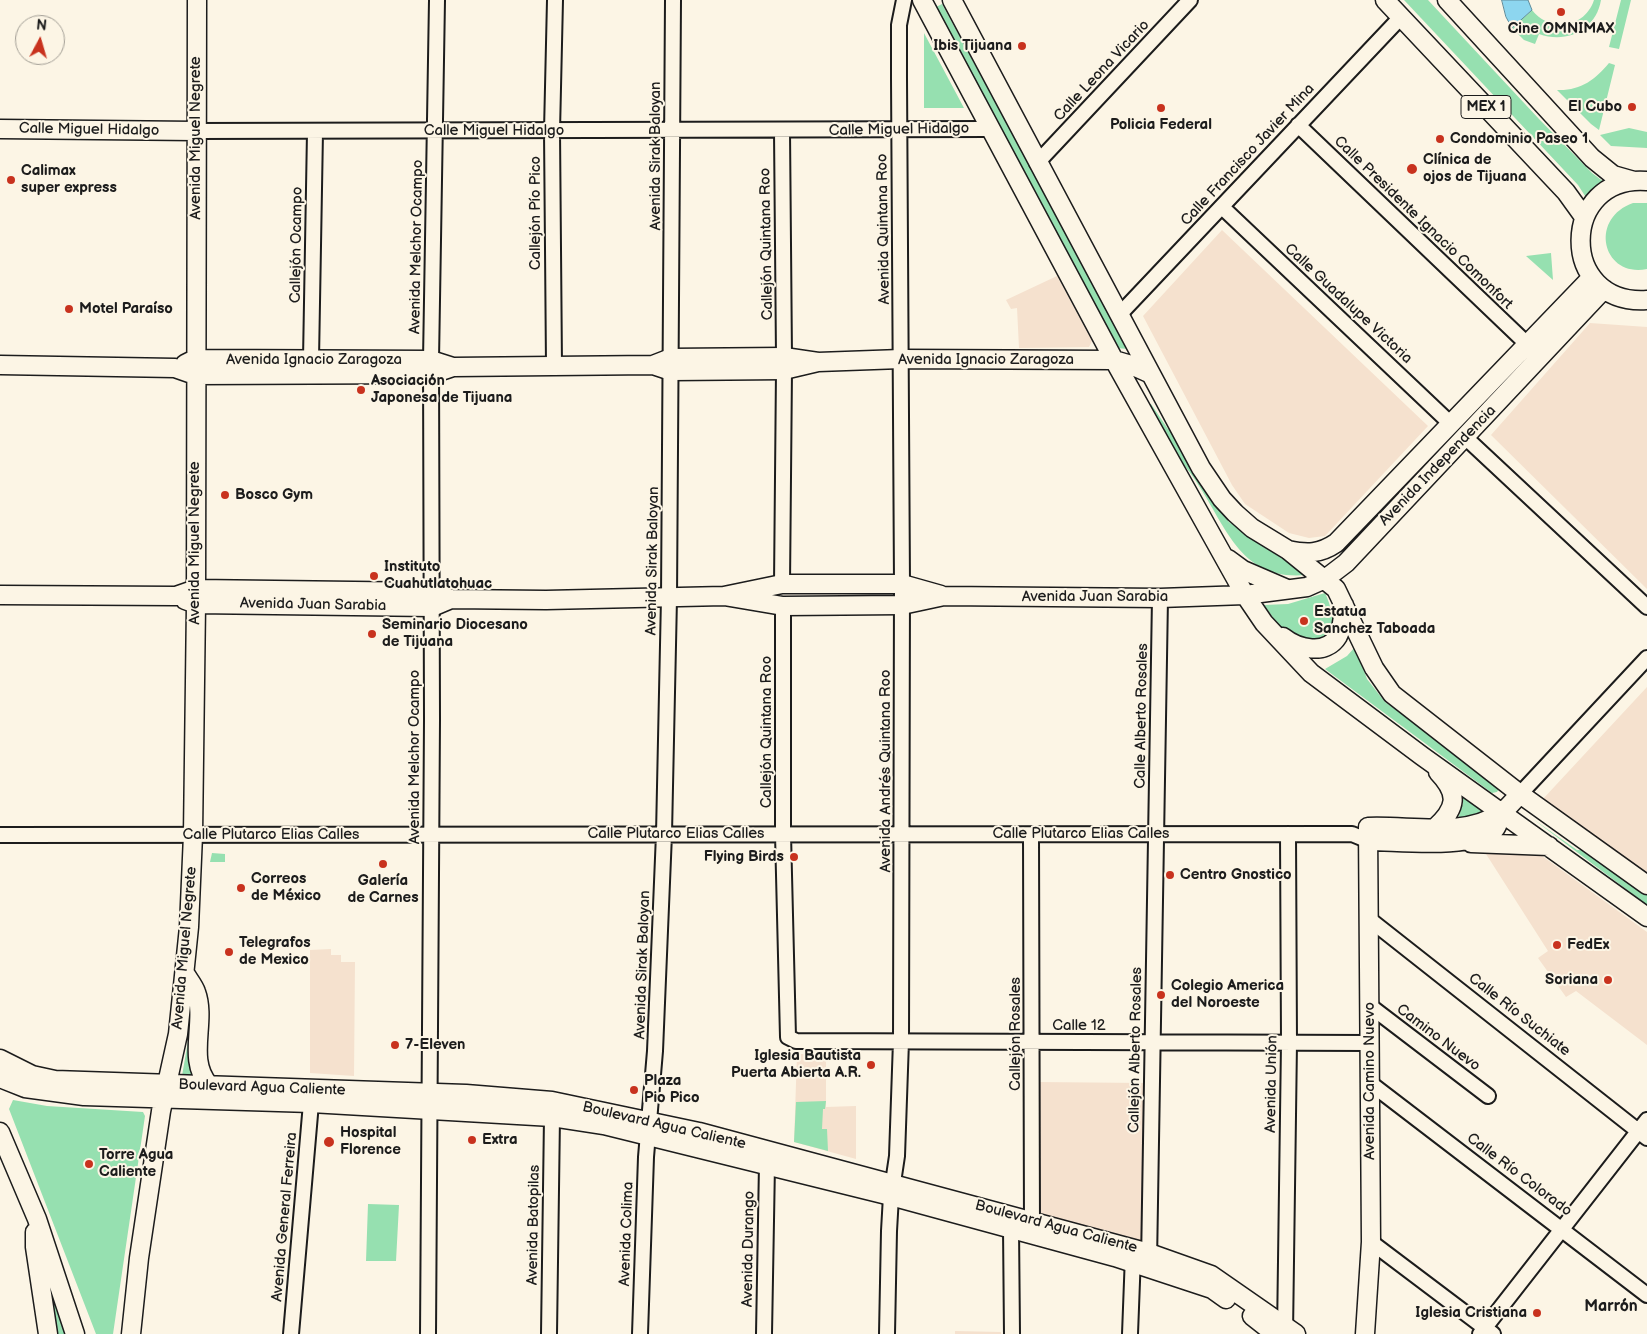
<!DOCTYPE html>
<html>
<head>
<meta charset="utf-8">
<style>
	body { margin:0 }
	#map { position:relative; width:1647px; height:1334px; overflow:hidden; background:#fcf5e5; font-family:"Balsamiq Sans",sans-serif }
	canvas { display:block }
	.north { position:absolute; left:15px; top:15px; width:50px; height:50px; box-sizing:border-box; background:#fcf5e5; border:1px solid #a29e95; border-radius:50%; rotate:6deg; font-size:14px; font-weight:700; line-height:20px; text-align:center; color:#1c1c1c }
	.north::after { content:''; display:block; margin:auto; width:18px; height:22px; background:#c8321e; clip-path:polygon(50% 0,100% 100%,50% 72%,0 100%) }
</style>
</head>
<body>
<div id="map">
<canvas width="1647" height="1334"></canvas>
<div class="north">N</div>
</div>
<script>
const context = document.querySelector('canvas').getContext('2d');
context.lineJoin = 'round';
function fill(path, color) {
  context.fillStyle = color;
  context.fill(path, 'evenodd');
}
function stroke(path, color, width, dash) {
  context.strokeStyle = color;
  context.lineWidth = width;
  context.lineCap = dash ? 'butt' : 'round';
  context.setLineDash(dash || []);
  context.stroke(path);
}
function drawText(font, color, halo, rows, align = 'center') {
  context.font = font + ' "Balsamiq Sans",sans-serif';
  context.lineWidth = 4;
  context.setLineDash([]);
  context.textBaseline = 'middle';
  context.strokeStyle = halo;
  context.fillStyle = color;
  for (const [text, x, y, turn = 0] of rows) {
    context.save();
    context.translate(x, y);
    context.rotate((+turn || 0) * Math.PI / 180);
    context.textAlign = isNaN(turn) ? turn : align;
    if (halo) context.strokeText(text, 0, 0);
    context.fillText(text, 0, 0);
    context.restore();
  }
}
const built = new Path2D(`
	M 1222,230 L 1428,426 L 1325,536 L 1309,538 L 1289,533 L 1245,504 L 1232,485 L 1143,316 Z
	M 1057,276 L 1092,341 L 1089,347 L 1019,348 L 1017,308 L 1011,309 L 1006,300 Z
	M 1590,323 L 1647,327 L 1647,589 L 1491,435 Z
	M 1647,687 L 1647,874 L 1542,800 Z
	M 1538,853 L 1647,932 L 1647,1045 L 1576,991 L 1566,997 L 1538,958 L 1548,951 L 1486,854 Z
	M 331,949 L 331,955 L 341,955 L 341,962 L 355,962 L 354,1076 L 310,1073 L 310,950 Z
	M 797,1054 L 826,1054 L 826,1107 L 856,1106 L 856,1159 L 794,1142 Z
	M 1037,1082 L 1145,1083 L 1142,1243 L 1037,1215 Z
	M 955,1331 L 1001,1332 L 1001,1334 L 955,1334 Z`);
const green = new Path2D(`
	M 1404,0 L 1428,0 L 1539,119 L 1592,173 L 1604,182 L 1594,189 L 1587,199 L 1578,185 Z
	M 1594,0 L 1601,0 C 1596,30 1567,44 1539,34 L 1535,44 L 1524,40 L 1512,28 L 1532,10 C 1550,33 1585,28 1594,0 Z
	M 1621,0 L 1631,0 L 1619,49 L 1609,47 Z
	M 942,4 L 1129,349 L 1115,348 L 936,7 Z
	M 924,33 L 964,108 L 924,108 Z
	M 1609,63 L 1615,65 L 1599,130 L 1591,124 L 1557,90 C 1580,91 1595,80 1609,63 Z
	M 1629,128 L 1647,132 L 1647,148 L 1611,146 L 1600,135 Z
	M 1633,203 L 1647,203 L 1647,269 C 1603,278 1588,219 1633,203 Z
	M 1551,253 L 1553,280 L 1526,256 Z
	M 1151,404 L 1168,429 L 1172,431 L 1206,491 L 1229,522 L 1306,575 C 1242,581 1227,529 1199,486 C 1192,474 1182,463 1174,452 C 1164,437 1157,421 1149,405 Z
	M 1325,593 C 1343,631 1327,656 1287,632 C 1278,626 1271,614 1264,605 L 1288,604 Z
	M 1355,647 L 1367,679 L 1385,702 L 1498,784 L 1499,789 L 1497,792 L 1492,793 L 1325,669 L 1347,656 Z
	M 1459,790 L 1485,810 L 1472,817 L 1458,819 L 1463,803 Z
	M 1533,819 L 1577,850 L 1590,850 L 1647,891 L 1647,905 Z
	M 212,853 L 225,854 L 225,862 L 210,862 Z
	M 194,1006 L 198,1077 L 182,1076 Z
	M 13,1100 L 47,1106 L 143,1112 L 145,1116 L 113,1334 L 96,1334 L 9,1109 Z
	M 826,1101 L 825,1109 L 823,1109 L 822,1129 L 827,1129 L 828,1151 L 794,1142 L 796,1102 Z
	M 368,1204 L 399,1205 L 396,1261 L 366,1261 Z
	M 41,1254 L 67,1334 L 58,1334 Z`);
const water = new Path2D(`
	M 1502,0 L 1528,0 L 1532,10 L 1512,28 L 1506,17 Z`);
const minor = new Path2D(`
	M 1298,125 L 1526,343
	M 195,131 L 988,129
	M 782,131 L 784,357
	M 1037,163 L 1190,0
	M 1222,207 L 1451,424
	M 1119,315 L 1401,17
	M 311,359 L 315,132
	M 554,366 L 552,131 L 555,0
	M 1466,438 L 1647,607
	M 782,584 L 784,370
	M 783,606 L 783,834 L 788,1037 L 796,1041 L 1370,1043
	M 1520,794 L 1647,658
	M 0,835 L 1352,834 L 1369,841
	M 1031,835 L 1032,1231
	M 1369,919 L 1647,1138
	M 1370,1006 L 1488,1096
	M 1370,1083 L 1647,1295
	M 1011,1228 L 1012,1334
	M 1371,1242 L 1493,1334
	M 1149,1262 L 1160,598
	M 1285,1333 L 1289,1043 L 1288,834
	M 291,1334 L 311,1103
	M 428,1334 L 432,720 L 431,360 L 437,0
	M 549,1334 L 552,1117
	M 640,1334 L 646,1157 L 655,1051 L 664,834 L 669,598 L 673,0
	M 764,1334 L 767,1164
	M 887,1334 L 889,1231 L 891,1196 L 897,1156 L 901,1041 L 902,584 L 899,78 L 899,25 L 904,0
	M 1130,1334 L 1133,1255
	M 1480,1334 L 1647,1120`);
const major = new Path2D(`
	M 922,0 L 1114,360 L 1245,595 L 1264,623 L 1311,673 L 1422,756 L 1647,917
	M 952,0 L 1201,468 L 1222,499 L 1235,513 L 1252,528 L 1288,550 L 1336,589 L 1374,668 L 1392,694 L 1520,794 L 1647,885
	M 1385,0 L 1566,192 L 1584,217
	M 1447,0 L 1592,158 L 1613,175 L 1634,181
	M 0,129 L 195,131
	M 1647,181 C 1560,174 1557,306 1647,300
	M 185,364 L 195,359 L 431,360 L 453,367
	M 0,365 L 175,368 L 195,375 L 432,374 L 453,367 L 653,365 L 671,371 L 784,370 L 818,362
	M 653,365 L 671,358 L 784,357 L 818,362 L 901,359 L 1114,360 L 1131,365 L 1151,374
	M 1288,550 C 1307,554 1320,554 1336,543 L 1592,277
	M 1228,559 L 1243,570 L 1287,589
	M 0,595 L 176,596 L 196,589 L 432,592 L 451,599 L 546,600 L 724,596 L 782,584 L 902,584 L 941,595
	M 724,596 L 783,606 L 902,605 L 944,596 L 1160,598 L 1245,595 L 1307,587 L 1325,579 L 1346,563 L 1604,289
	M 185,600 L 196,604 L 432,607 L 451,599
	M 1283,637 C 1298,649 1326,656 1338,636 C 1343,627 1343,615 1344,605
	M 1435,828 C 1457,808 1459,794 1438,772
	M 1369,841 C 1400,841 1471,850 1495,829 C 1498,826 1499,819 1501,815
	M 1471,843 L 1549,846
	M 186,975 C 189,980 194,986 196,992 C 207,1022 186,1059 209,1085
	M 0,1059 L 32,1075 L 55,1080 L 466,1094 L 552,1101 L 699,1132 L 1149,1253 L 1211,1275 L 1296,1334
	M 0,1078 L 25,1088 L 84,1096 L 311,1103 L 552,1117 L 604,1125 L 891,1196 L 1115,1257 L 1212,1289 L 1226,1299
	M 0,1132 L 37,1219 L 75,1334
	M 35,1232 L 35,1247 L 48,1334
	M 1252,1316 L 1275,1334
	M 131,1334 L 139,1258 L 161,1111 L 178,1034 L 189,927 L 193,835 L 196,604 L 197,0
	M 1365,1334 L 1371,1242 L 1368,827 C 1411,825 1463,838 1501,813 C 1508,808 1514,800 1520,794`);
const markers = [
	[1561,12,5,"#c8321e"],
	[1022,46,5,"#c8321e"],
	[1632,107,5,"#c8321e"],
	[1161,108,5,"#c8321e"],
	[1440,139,5,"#c8321e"],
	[1412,169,6,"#c8321e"],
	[11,180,5,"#c8321e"],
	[69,309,5,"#c8321e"],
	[361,390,5,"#c8321e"],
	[225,495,5,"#c8321e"],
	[374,576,5,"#c8321e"],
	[1304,621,5,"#c8321e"],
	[372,634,5,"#c8321e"],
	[794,857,5,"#c8321e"],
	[383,864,5,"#c8321e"],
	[1170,875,5,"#c8321e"],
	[241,888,5,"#c8321e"],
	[1557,945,5,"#c8321e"],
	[229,952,5,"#c8321e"],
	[1608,980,5,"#c8321e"],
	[1161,995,5,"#c8321e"],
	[395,1045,5,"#c8321e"],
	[871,1065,5,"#c8321e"],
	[634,1090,5,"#c8321e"],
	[472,1140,5,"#c8321e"],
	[329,1142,6,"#c8321e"],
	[89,1164,5,"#c8321e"],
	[1537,1313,5,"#c8321e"]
];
const shields = [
	[1486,107,50]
];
const shieldNames = [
	["MEX 1",1486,107]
];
const poiNames = [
	["Cine OMNIMAX",1561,29,"center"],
	["Ibis Tijuana",1012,46,"right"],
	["El Cubo",1622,107,"right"],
	["Policia Federal",1161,125,"center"],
	["Condominio Paseo 1",1450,139],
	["Clínica de",1423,160],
	["ojos de Tijuana",1423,177],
	["Calimax",21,171],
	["super express",21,188],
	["Motel Paraíso",79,309],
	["Asociación",371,381],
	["Japonesa de Tijuana",371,398],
	["Bosco Gym",235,495],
	["Instituto",384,567],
	["Cuahutlatohuac",384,584],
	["Estatua",1314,612],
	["Sanchez Taboada",1314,629],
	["Seminario Diocesano",382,625],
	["de Tijuana",382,642],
	["Flying Birds",784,857,"right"],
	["Centro Gnostico",1180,875],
	["Correos",251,879],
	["de México",251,896],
	["Galería",383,881,"center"],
	["de Carnes",383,898,"center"],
	["Telegrafos",239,943],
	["de Mexico",239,960],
	["FedEx",1567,945],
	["Soriana",1598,980,"right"],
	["Colegio America",1171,986],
	["del Noroeste",1171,1003],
	["7-Eleven",405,1045],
	["Iglesia Bautista",861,1056,"right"],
	["Puerta Abierta A.R.",861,1073,"right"],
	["Plaza",644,1081],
	["Pio Pico",644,1098],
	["Hospital",340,1133],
	["Florence",340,1150],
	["Extra",482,1140],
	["Torre Agua",99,1155],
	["Caliente",99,1172],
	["Iglesia Cristiana",1527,1313,"right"]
];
const streetNames = [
	["Calle Leona Vicario",1102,71,-47],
	["Calle Miguel Hidalgo",89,130,1],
	["Calle Miguel Hidalgo",899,130,-1],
	["Calle Miguel Hidalgo",494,131],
	["Avenida Miguel Negrete",196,138,-90],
	["Calle Francisco Javier Mina",1248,155,-47],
	["Avenida Sirak Baloyan",656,156,-90],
	["Callejón Pío Pico",536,213,-90],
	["Calle Presidente Ignacio Comonfort",1423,223,44],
	["Avenida Quintana Roo",884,229,-91],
	["Callejón Quintana Roo",767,244,-91],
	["Callejón Ocampo",297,245,-89],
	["Avenida Melchor Ocampo",417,247,-89],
	["Calle Guadalupe Victoria",1348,304,43],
	["Avenida Ignacio Zaragoza",314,360],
	["Avenida Ignacio Zaragoza",986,360],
	["Avenida Independencia",1438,466,-46],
	["Avenida Miguel Negrete",195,543,-90],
	["Avenida Sirak Baloyan",653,561,-89],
	["Avenida Juan Sarabia",1095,597],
	["Avenida Juan Sarabia",313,605,1],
	["Calle Alberto Rosales",1142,716,-89],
	["Callejón Quintana Roo",767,732,-90],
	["Avenida Melchor Ocampo",415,757,-90],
	["Avenida Andrés Quintana Roo",886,771,-90],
	["Calle Plutarco Elias Calles",676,834],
	["Calle Plutarco Elias Calles",1081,834],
	["Calle Plutarco Elias Calles",271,835],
	["Avenida Miguel Negrete",185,948,-85],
	["Avenida Sirak Baloyan",643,965,-88],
	["Calle Río Suchiate",1519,1015,38],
	["Calle 12",1079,1026],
	["Callejón Rosales",1016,1034,-90],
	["Camino Nuevo",1438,1038,37],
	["Callejón Alberto Rosales",1136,1050,-89],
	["Avenida Camino Nuevo",1370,1081,-90],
	["Avenida Unión",1272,1084,-89],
	["Boulevard Agua Caliente",262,1088,2],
	["Boulevard Agua Caliente",664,1126,13],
	["Calle Río Colorado",1519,1175,37],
	["Avenida General Ferreira",285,1217,-85],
	["Avenida Batopilas",534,1225,-89],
	["Boulevard Agua Caliente",1056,1227,15],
	["Avenida Colima",627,1234,-88],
	["Avenida Durango",749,1249,-89]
];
const neighbourhoodNames = [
	["Marrón",1611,1307]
];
fill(built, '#f5e1ce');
fill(green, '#96e0b0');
fill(water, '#8dd6ef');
stroke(water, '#608c9b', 1);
stroke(minor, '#1c1c1c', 18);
stroke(major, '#1c1c1c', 21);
stroke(minor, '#fcf5e5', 14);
stroke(major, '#fcf5e5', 18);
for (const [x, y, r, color] of markers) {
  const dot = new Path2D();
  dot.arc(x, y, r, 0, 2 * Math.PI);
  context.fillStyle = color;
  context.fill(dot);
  stroke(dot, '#fcf5e5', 2);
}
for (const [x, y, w] of shields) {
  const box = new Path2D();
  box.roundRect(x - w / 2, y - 11.5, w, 23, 4);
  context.fillStyle = '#fcf5e5';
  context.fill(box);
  stroke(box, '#1c1c1c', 1);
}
drawText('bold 14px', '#1c1c1c', null, shieldNames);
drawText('bold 15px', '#1c1c1c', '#fcf5e5', poiNames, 'left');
drawText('15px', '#1c1c1c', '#fcf5e5', streetNames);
drawText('bold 16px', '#1c1c1c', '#fcf5e5', neighbourhoodNames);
</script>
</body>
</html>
